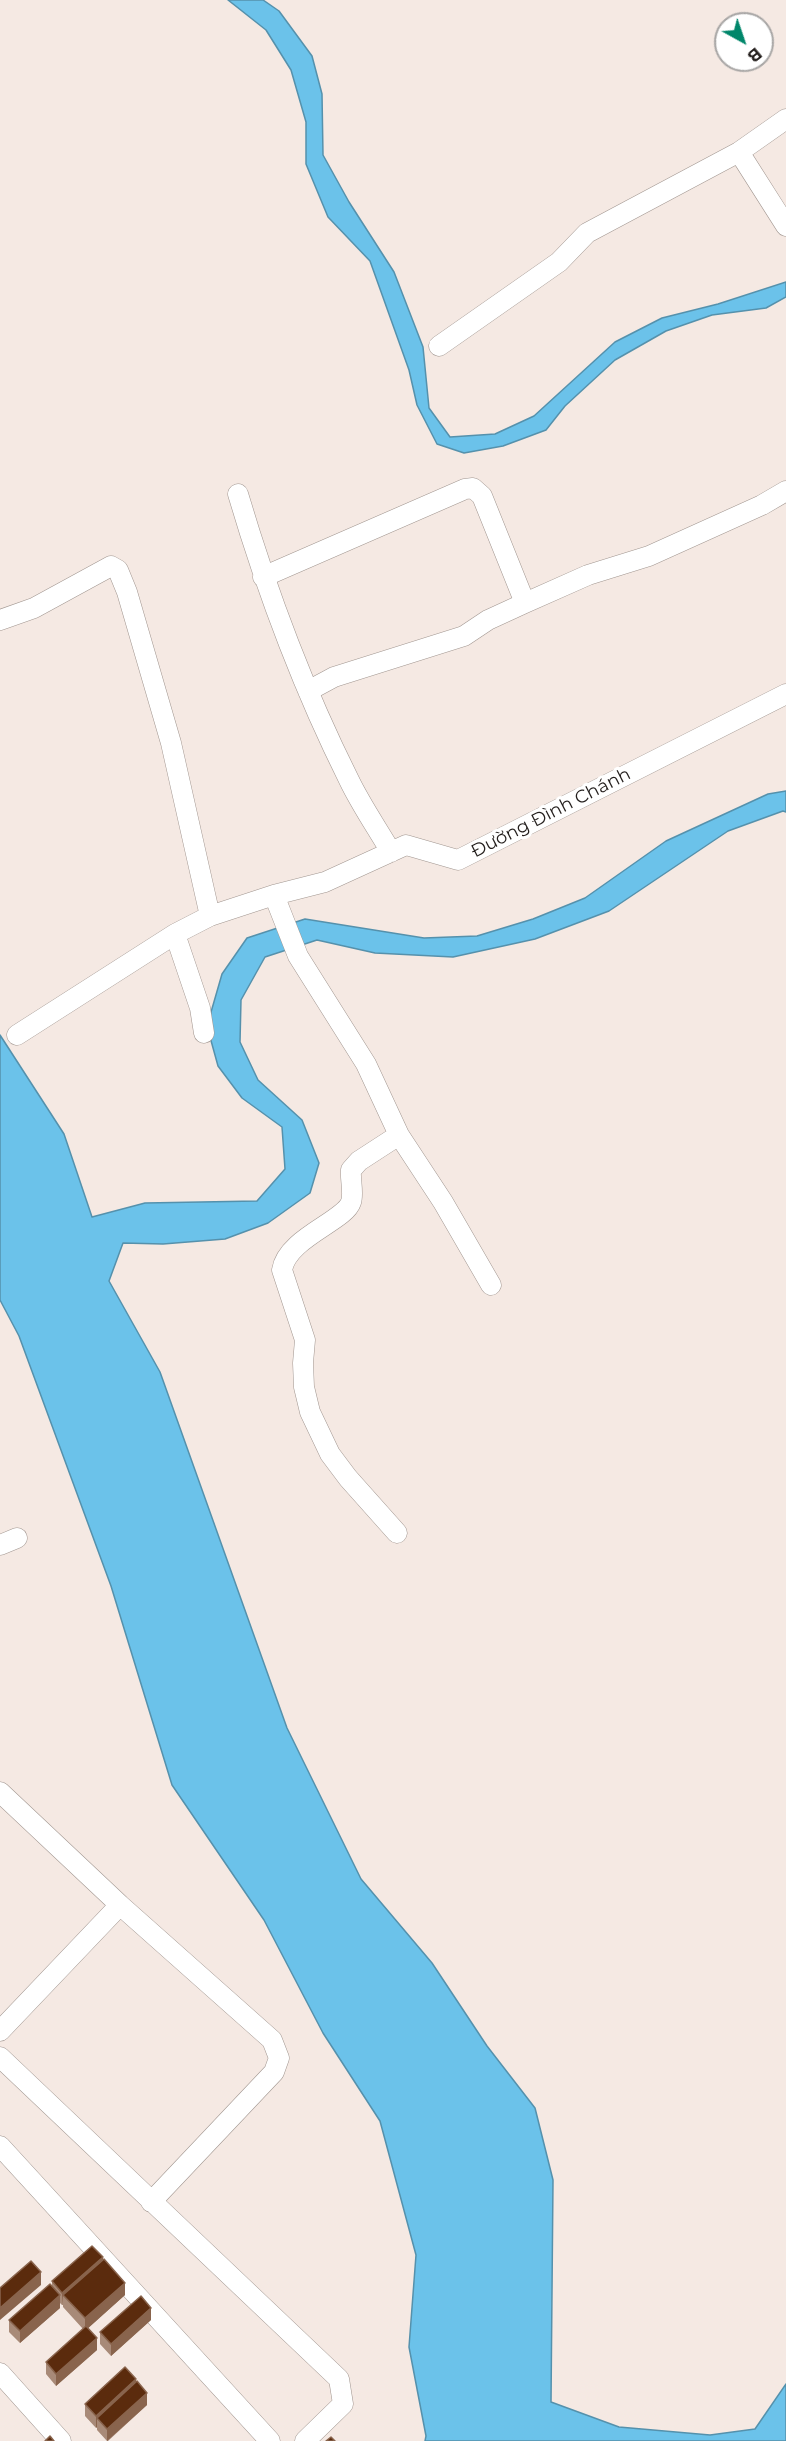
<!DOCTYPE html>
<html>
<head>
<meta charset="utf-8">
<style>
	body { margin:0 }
	#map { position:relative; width:786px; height:2441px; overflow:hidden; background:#f5e9e3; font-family:Montserrat,sans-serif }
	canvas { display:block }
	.north { position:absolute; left:714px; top:12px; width:60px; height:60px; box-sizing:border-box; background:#fff; border:2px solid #a7a5a4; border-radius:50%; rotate:140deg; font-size:16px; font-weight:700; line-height:24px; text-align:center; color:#231e1c }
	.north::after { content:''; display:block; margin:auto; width:21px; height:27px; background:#00866a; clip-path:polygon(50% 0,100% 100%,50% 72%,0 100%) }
</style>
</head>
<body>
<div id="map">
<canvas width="786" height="2441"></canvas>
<div class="north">B</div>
</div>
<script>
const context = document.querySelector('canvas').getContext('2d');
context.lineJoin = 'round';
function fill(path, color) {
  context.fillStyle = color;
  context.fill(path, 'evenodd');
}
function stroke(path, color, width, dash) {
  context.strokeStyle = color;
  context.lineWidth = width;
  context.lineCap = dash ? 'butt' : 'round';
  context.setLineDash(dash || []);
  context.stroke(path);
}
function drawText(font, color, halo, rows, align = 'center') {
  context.font = font + ' Montserrat,sans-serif';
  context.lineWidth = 6;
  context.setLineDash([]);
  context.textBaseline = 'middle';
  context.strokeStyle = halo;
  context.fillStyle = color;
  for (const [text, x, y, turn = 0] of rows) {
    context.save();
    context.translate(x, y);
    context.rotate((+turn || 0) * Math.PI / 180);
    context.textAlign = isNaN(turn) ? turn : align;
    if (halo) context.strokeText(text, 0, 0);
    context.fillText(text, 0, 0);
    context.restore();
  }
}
const water = new Path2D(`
	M 228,0 L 263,0 L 279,11 L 312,56 L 322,94 L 323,155 L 349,202 L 394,272 L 423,347 L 429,408 L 450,437 L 495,434 L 534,416 L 615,342 L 662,318 L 718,304 L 786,282 L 786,297 L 766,308 L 712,315 L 666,331 L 615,360 L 565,406 L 546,430 L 503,446 L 464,453 L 437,444 L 417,405 L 409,370 L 370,261 L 328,217 L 306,164 L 306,122 L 291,70 L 266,30 Z
	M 786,791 L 786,812 L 783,811 L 728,831 L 609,911 L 535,939 L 453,957 L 375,953 L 317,940 L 265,957 L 241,1000 L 240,1042 L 258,1080 L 302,1120 L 319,1163 L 310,1193 L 268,1223 L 225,1239 L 163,1244 L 123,1243 L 109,1281 L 160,1372 L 287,1728 L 361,1879 L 432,1963 L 487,2046 L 535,2108 L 553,2180 L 551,2402 L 619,2427 L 710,2435 L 755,2429 L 786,2384 L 786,2441 L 425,2441 L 426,2436 L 409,2347 L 416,2255 L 380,2121 L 323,2033 L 264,1920 L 172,1785 L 111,1586 L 19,1336 L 0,1300 L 0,1035 L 64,1134 L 92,1217 L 145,1203 L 257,1201 L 285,1169 L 282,1127 L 242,1098 L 218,1066 L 207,1026 L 222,974 L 247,938 L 305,919 L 424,938 L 477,936 L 533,919 L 585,898 L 666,841 L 768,794 Z`);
const street = new Path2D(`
	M 739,152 L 786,226
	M 439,346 L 559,262 L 587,233 L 739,152 L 786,119
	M 238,494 C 267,592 303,688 349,780 C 361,805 377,828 391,852
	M 263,577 L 465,489 L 473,488 L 482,496 L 525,603
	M 0,620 L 34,608 L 111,566 L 118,570 L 127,592 L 171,743 L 210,916
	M 308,691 L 334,677 L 464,636 L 488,620 L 525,603 L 588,575 L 649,556 L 762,505 L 786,491
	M 274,895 L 298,956 L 366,1064 L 399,1135 L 443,1202 L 491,1285
	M 175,934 L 200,1008 L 204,1033
	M 17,1035 L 175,934 L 210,916 L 274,895 L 325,882 L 406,845 L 458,860 L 786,694
	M 397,1533 L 348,1478 L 330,1454 L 310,1412 L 304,1387 L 303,1363 L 305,1340 L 282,1270 C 287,1238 345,1221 351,1202 C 354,1193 350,1179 351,1170 L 359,1161 L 399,1135
	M 0,1545 L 17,1538
	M 0,1792 L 120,1905 L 272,2040 L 279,2058 L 274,2072 L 151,2202
	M 0,2031 L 120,1905
	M 0,2057 L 339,2379 L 343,2404 L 305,2441
	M 0,2146 L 270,2441
	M 0,2373 L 61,2441`);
const wall = new Path2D(`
	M 103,2260 L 125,2295 L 88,2328 L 97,2350 L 56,2386 L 46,2374 L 46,2362 L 83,2329 L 63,2307 L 63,2305 L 62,2305 L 60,2303 L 60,2308 L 20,2343 L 9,2332 L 9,2320 L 52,2286 L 52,2281 Z
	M 151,2320 L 111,2356 L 100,2344 L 100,2332 Z
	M 136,2382 L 147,2405 L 108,2441 L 107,2441 L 97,2430 L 97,2427 L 96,2428 L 85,2416 L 85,2404 Z`);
const shadedWall = new Path2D(`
	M 103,2257 L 103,2270 L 63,2295 L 62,2305 L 62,2293 Z
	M 41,2272 L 41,2285 L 0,2320 L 0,2308 Z
	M 125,2283 L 125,2295 L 85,2331 L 85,2318 Z
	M 60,2295 L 60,2308 L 20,2343 L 20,2331 Z
	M 151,2308 L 151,2320 L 111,2356 L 111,2344 Z
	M 97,2338 L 97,2350 L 56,2386 L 56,2374 Z
	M 136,2379 L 136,2391 L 97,2418 L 97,2427 L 96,2428 L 96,2416 Z
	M 147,2393 L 147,2405 L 107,2441 L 107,2429 Z`);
const building = new Path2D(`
	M 92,2246 L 103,2257 L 62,2293 L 52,2281 Z
	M 104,2259 L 125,2283 L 85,2318 L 63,2295 Z
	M 31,2261 L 41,2272 L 0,2308 L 0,2288 Z
	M 50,2284 L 60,2295 L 20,2331 L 9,2320 Z
	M 141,2296 L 151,2308 L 111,2344 L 100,2332 Z
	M 86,2326 L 97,2338 L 56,2374 L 46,2362 Z
	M 125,2367 L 136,2379 L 96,2416 L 85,2404 Z
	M 137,2381 L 147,2393 L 107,2429 L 97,2418 Z
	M 50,2436 L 54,2441 L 45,2441 Z
	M 331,2437 L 335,2441 L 326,2441 Z`);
const streetNames = [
	["Đường Đình Chánh",551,813,-27]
];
fill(water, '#6bc2ea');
stroke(water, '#5591ac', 1.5);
stroke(street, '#a19690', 21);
stroke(street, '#fff', 20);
fill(wall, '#a88a78');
fill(shadedWall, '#89644d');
fill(building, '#5b2b0d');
stroke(building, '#89644d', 1.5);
drawText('18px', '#231e1c', '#fff', streetNames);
</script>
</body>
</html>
